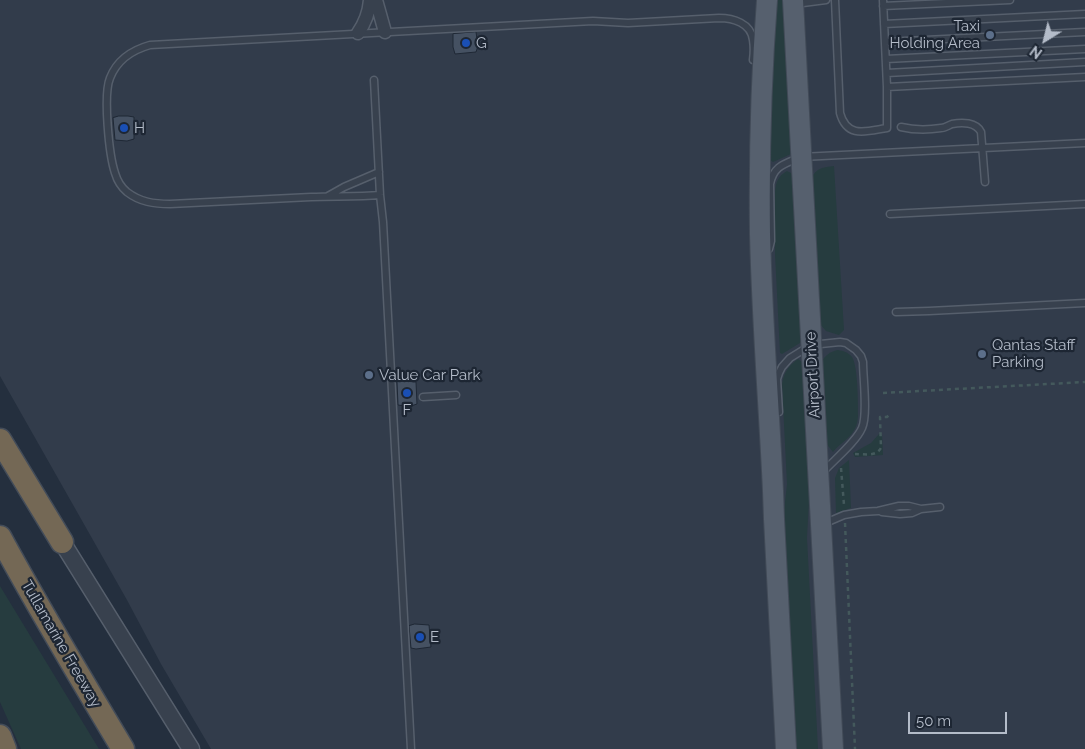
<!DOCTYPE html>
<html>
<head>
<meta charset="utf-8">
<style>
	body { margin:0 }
	#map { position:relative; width:1085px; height:749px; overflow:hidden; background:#242f3e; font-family:Raleway,sans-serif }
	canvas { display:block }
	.north { position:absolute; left:1020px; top:15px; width:50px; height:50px; -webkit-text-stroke:4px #1d2633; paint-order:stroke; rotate:216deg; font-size:14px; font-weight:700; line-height:20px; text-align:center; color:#b4bcc9 }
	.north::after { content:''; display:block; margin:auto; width:18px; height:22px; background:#b4bcc9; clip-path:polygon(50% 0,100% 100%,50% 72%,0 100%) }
	.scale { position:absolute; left:908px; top:712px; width:99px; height:22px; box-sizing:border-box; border:2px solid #b4bcc9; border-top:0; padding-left:6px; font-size:15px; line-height:18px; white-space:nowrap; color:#b4bcc9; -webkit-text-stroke:4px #1d2633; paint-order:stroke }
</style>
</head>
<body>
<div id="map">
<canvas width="1085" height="749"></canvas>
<div class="north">N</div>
<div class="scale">50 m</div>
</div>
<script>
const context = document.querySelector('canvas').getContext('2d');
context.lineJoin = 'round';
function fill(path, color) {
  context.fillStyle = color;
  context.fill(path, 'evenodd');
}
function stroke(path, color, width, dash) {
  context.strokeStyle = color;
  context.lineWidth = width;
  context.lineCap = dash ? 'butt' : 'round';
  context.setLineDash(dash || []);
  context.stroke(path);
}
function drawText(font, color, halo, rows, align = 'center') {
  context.font = font + ' Raleway,sans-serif';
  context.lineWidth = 4.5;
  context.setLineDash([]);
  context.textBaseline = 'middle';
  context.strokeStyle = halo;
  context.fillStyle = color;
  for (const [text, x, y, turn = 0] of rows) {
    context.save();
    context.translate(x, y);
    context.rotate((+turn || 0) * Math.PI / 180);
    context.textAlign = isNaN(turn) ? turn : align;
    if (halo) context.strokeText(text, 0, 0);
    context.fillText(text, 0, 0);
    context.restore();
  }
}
const airport = new Path2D(`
	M 0,0 L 1085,0 L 1085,749 L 211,749 L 161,664 L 127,600 L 0,376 Z`);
const green = new Path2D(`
	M 774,0 L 786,0 L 793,151 L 791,154 L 773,162 L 770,160 L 769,142 Z
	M 834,166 L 844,330 L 839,335 L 826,331 L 819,323 L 811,179 C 816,168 823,167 834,166 Z
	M 787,171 L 795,175 L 803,339 L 800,343 L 782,354 L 780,353 L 775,254 L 775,192 C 776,182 778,176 787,171 Z
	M 838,350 C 843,351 848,352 852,357 C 858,366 858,403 858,416 C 857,436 844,439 833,452 L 824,441 L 821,362 C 826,355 829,352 838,350 Z
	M 798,359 L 805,364 L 810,481 L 807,538 L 818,749 L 794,749 L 783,521 L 787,484 L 782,384 C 784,373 788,366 798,359 Z
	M 879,434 L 882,434 L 883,455 L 855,457 L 853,453 L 871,443 Z
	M 849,460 L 851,508 L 836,513 L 835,478 L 839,468 Z
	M 0,586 L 99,749 L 21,749 L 0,702 Z`);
const building = new Path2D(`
	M 476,32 L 478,46 L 476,52 L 455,54 L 453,47 L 453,34 Z
	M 119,116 L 128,116 L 134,117 L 134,139 L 127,141 L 115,140 L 113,118 Z
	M 404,381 L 416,382 L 417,404 L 411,406 L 405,406 L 398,405 L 397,382 Z
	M 415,624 L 429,625 L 431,647 L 416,649 L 411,648 L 409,626 Z`);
const path = new Path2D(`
	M 883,393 L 1085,382
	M 855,454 C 864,454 876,457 881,448 L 880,417 L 887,417 L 889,415
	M 841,468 L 844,505
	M 845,523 L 855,749`);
const service = new Path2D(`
	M 835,0 L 840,113 C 847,139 867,131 887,128 L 887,87 L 883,0
	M 795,4 L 826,0
	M 883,6 L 1010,0
	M 884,24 L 1085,14
	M 885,42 L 1085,32
	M 886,59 L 1085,49
	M 887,73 L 1085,62
	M 374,80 L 380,195 L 383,222 L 411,749
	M 887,87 L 1085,77
	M 901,127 C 914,130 928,130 941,128 C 945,128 949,125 952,124 C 962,122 976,122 981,132 L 985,182
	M 380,195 C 357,197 334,196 311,197 C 264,199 217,202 170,204 C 154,204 140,202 127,192 C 121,187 117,180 115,173 C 109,155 103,95 110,78 C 117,60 132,50 150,45 L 593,21 L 628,23 L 719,18 C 733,18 751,23 753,40 C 754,46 754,53 753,60
	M 328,196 L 344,187 L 379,172
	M 890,214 L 1085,204
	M 769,249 L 771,241 L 770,184 C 774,165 785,164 801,157 L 1085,143
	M 896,312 L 929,311 L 1085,303
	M 423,397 L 456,395
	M 779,412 L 777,379 L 779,373 L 782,367 L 790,358 L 811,345 L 840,342 L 846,343 L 856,350 L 861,356 L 863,362 C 863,378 868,415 862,428 C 856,442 834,460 823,472
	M 882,512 L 900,514 L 912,513 L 921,509 L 940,507
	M 823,524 L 844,515 L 861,512 L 878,511 L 899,506 L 909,506 L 921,509`);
const minor = new Path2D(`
	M 376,0 L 385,32
	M 358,33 C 365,23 369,13 370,0`);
const tertiary = new Path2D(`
	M 62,542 L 191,749`);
const primary = new Path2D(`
	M 767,0 C 761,78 759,156 760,234 C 762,320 769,406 773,491 L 774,519 L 786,749
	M 793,0 L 833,749`);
const motorway = new Path2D(`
	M 0,440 L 62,542
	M 0,537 C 39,609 81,679 123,749
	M 0,736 L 5,749`);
const markers = [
	[990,35,5,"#5c6f8a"],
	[466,43,5,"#1a4fb4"],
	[124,128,5,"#1a4fb4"],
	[982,354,5,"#5c6f8a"],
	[369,375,5,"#5c6f8a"],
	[407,393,5,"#1a4fb4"],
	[420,637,5,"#1a4fb4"]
];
const poiNames = [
	["Taxi",980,26,"right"],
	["Holding Area",980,43,"right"],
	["G",476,43],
	["H",134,128],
	["Qantas Staff",992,345],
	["Parking",992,362],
	["Value Car Park",379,375],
	["F",407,410,"center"],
	["E",430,637]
];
const streetNames = [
	["Airport Drive",813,375,-93],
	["Tullamarine Freeway",61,644,60]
];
fill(airport, '#323c4b');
fill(green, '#263c3f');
fill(building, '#455162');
stroke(building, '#1f2835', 1);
stroke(service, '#565f6c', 9);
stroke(minor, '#565f6c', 15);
stroke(tertiary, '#565f6c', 19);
stroke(primary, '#414a57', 22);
stroke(motorway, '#434c59', 25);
stroke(path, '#44595c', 2.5, [4, 4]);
stroke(service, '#38414e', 6);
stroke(minor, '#38414e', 12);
stroke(tertiary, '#38414e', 16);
stroke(primary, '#56606e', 20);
stroke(motorway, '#746855', 22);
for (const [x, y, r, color] of markers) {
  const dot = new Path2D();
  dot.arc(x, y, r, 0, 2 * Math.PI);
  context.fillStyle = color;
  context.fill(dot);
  stroke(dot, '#1d2633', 2);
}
drawText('15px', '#b4bcc9', '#1d2633', poiNames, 'left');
drawText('15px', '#b4bcc9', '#1d2633', streetNames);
</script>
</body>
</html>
